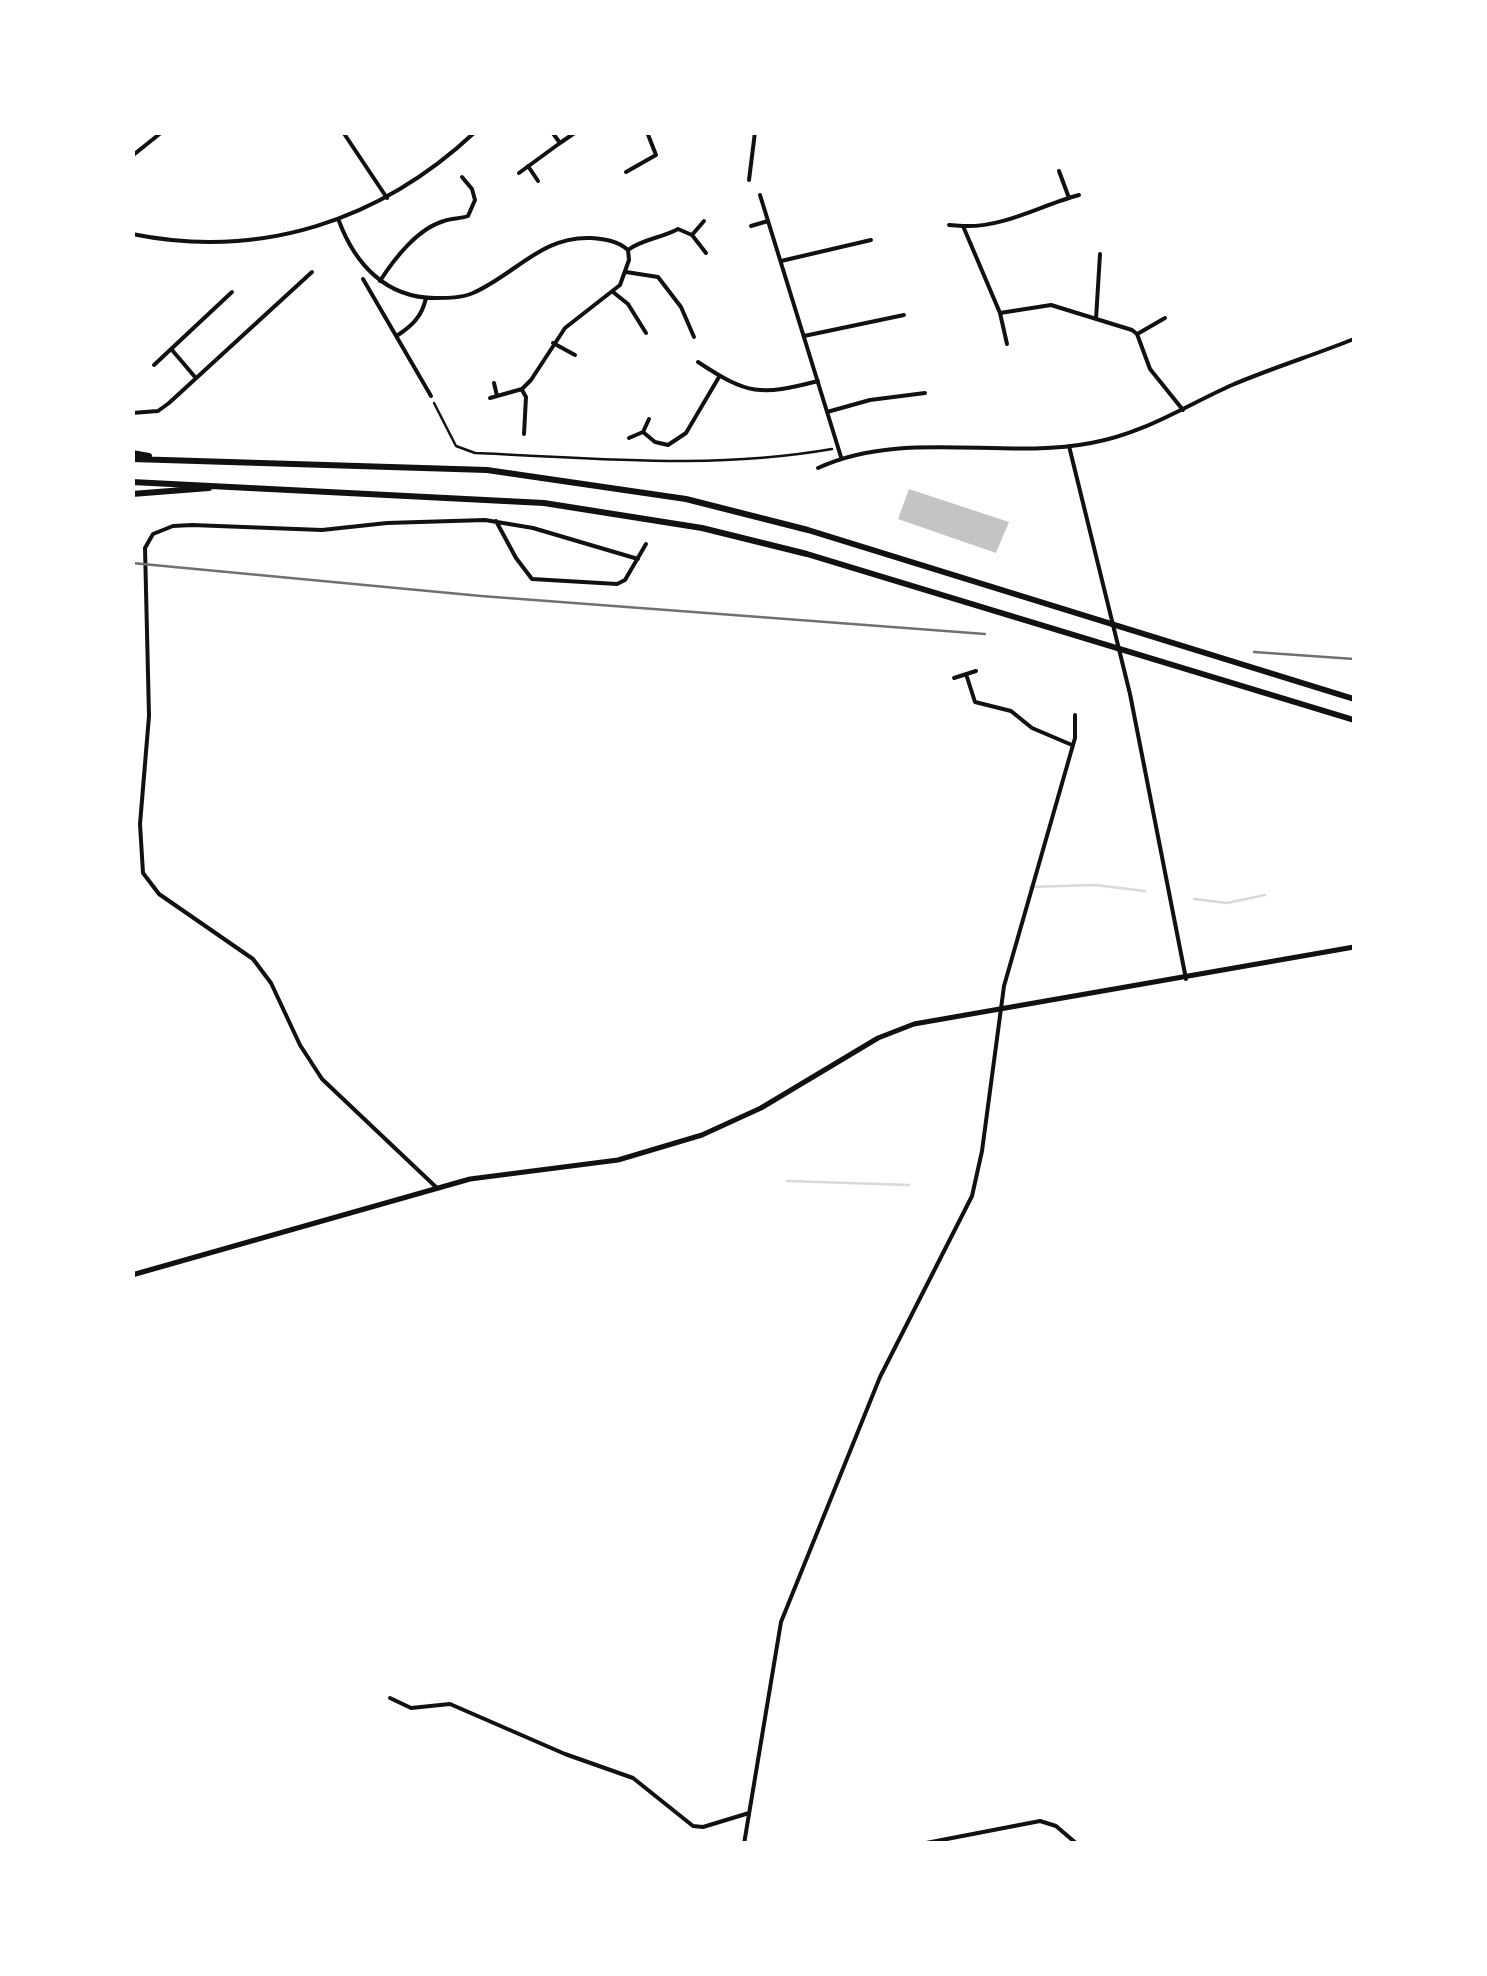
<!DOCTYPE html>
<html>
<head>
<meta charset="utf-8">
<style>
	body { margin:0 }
	#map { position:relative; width:1487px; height:1976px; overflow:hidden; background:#fff; font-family:Overpass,sans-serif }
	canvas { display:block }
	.frame { position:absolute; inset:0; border:135px solid #fff; pointer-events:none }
</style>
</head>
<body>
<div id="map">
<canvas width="1487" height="1976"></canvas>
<div class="frame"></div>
</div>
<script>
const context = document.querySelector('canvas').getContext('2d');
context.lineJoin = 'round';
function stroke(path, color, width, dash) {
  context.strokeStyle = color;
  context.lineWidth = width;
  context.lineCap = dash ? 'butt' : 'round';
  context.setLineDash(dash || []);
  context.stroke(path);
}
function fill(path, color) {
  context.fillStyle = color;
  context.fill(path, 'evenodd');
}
const stream = new Path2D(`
	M 1030,887 L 1095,885 L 1145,891
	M 1194,899 L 1227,903 L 1265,895
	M 787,1181 L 909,1185`);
const building = new Path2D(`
	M 909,489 L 1009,522 L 996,553 L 898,519 Z`);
const path = new Path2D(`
	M 434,403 L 456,446 L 475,453 C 597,458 711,470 832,449`);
const minor = new Path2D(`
	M 343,132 L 387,198
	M 552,132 L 560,143 L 576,132
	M 132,156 L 162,132
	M 528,166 L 538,181
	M 1059,171 L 1069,198
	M 626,172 L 656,155 L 647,132
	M 519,173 L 560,143
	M 749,180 L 755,132
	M 760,195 L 841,457
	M 1079,195 C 1041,205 1003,228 963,226 L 1000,313 L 1051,305 L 1132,330 L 1137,334 L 1150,369 L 1183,410
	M 339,221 C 355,264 386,298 435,298 C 448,298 462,298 473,293 C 516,274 541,236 591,238 C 605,239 618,241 628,250 L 629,260 L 620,285 L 565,328 L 531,380 L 522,389 L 490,398
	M 949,225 L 963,226
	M 751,226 L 768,221
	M 132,234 C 261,260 380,221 475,132
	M 692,235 L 704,221
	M 628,250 C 642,239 662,238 678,229 L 692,235 L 706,253
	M 781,261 L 871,240
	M 626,272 L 658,277 L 681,307 L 694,337
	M 363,279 L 431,396
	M 380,281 C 394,259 418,228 444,221 C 452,218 460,219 468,216 L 475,200 L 472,189 L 462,177
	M 613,292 L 628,304 L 646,333
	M 1000,313 L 1007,344
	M 1096,319 L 1100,254
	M 1139,333 L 1165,318
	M 398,335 C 413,325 422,316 426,298
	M 804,336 L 904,315
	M 553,343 L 575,355
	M 172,350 L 195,377
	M 698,362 C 748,395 760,396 818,381
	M 154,365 L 232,292
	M 494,383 L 497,396
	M 522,390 L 526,397 L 524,434
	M 827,412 L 870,400 L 925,393
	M 132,413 L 158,411 L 169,403 L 312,272
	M 643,432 L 655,442 L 668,445 L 686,433 L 719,377
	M 629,438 L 643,432 L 649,419
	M 1069,446 L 1130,694 L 1186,979
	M 818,468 C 902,429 1002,460 1091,443 C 1143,434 1185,406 1232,385 C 1272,368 1314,355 1354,339
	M 496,521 L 516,558 L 532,579 L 617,584 L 625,580 L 646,544
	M 966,674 L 975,702 L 1011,711 L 1032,728 L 1072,745
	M 954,678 L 976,671
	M 437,1188 L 322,1079 L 300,1045 L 271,983 L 253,959 L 159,894 L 143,873 L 140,824 L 149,716 L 145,548 L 153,534 L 173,526 L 192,525 L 322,530 L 387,523 L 485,520 L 533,528 L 638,559
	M 390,1698 L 411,1708 L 450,1704 L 565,1754 L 633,1778 L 693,1826 L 703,1827 L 749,1813
	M 744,1844 L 781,1622 L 880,1377 L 972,1196 L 982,1151 L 1004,986 L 1075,738 L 1075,715
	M 921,1844 L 1040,1821 L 1056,1826 L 1077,1844`);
const tertiary = new Path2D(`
	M 132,1275 L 470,1179 L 618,1160 L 702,1135 L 761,1108 L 878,1038 L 914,1024 L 1354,947`);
const trunk = new Path2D(`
	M 132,453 L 149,456
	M 132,459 L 487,470 L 686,499 L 808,530 L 1354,699
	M 132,482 L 544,503 L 702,528 L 807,554 L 1354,720
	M 132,494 L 209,488`);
const rail = new Path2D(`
	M 132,563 L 481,596 L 985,634
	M 1254,652 L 1354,659`);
stroke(stream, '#d9d9d9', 2.5);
fill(building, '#c4c4c4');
stroke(path, '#111', 2.5);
stroke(minor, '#111', 4);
stroke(tertiary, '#111', 5);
stroke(trunk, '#111', 6);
stroke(rail, '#707070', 2.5);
</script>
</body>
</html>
